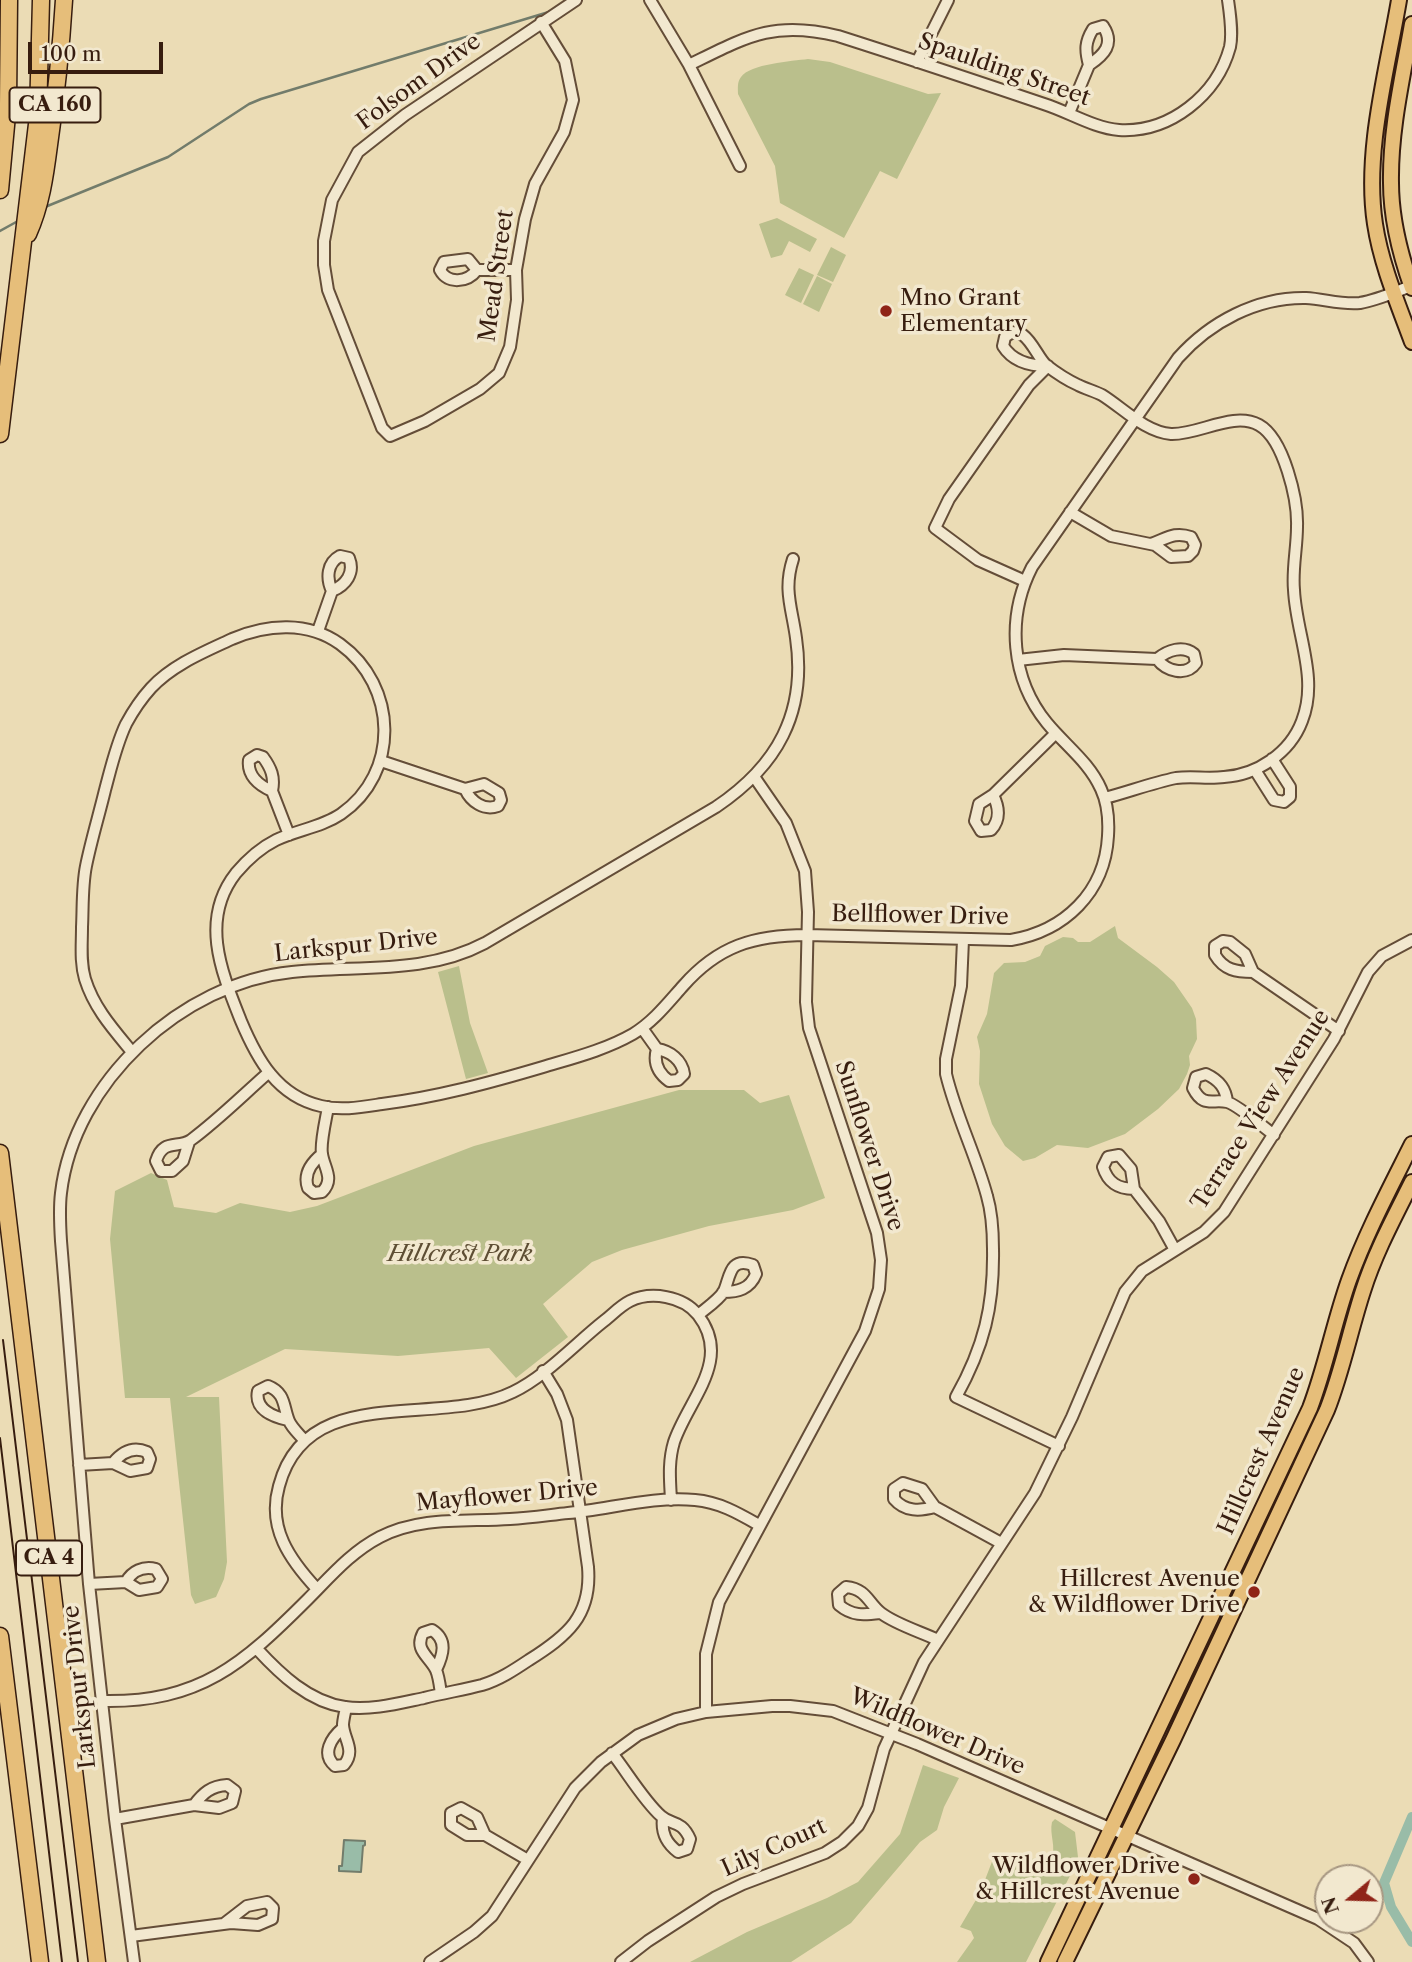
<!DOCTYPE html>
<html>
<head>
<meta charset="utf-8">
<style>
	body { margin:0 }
	#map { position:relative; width:1412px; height:1962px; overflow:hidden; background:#ebdcb5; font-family:"Libre Caslon Text",serif }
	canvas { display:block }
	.north { position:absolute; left:1314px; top:1864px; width:70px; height:70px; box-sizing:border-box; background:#f2e8cf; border:2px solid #a79782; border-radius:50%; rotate:251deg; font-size:19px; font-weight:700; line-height:28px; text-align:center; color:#371d0f }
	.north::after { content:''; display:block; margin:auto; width:24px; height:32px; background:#8f2418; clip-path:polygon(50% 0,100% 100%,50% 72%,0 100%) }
	.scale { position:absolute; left:28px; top:42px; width:135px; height:32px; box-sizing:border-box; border:4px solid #371d0f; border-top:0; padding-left:9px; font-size:21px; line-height:24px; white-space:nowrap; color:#371d0f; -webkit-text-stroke:5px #f2e8cf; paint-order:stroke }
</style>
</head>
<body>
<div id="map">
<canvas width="1412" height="1962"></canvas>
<div class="north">N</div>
<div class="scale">100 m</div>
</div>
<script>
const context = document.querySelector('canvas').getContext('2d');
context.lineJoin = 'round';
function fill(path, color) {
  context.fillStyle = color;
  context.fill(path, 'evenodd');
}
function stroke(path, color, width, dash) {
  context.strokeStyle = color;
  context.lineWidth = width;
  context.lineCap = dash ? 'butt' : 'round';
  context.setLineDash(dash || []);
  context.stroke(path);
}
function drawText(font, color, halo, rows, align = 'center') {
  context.font = font + ' "Libre Caslon Text",serif';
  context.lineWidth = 7;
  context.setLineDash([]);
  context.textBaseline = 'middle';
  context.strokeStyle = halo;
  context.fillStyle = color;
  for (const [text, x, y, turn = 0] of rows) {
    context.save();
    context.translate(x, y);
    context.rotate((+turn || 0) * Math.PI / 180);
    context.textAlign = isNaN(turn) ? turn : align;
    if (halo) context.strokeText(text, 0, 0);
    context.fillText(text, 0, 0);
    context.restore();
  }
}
const green = new Path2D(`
	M 808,59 L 830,62 L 928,94 L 941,93 L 897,179 L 880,171 L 844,238 L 780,203 L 775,166 L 738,94 C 738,88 737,82 741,77 C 750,64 792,61 808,59 Z
	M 777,218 L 817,239 L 810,252 L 789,241 L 782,255 L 771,258 L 759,224 Z
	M 831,247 L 846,255 L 833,282 L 817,275 Z
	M 799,268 L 814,275 L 801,303 L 785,295 Z
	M 817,276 L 832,284 L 819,312 L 803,304 Z
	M 1115,926 L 1118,938 L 1157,967 L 1174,982 L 1192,1008 L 1196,1019 L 1197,1039 L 1189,1056 L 1190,1065 L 1187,1074 L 1179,1089 L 1158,1109 L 1125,1134 L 1088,1148 L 1057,1145 L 1035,1158 L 1023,1161 L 1005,1146 L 992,1124 L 979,1084 L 980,1051 L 977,1037 L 987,1014 L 994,973 L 1004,963 L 1025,962 L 1040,956 L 1045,946 L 1063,937 L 1073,938 L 1078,942 L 1090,942 Z
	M 459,966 L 470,1023 L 488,1073 L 466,1079 L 438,972 Z
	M 679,1090 L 744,1090 L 760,1103 L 789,1095 L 825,1198 L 793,1210 L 709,1226 L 622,1250 L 592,1262 L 543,1304 L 568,1337 L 516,1378 L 489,1348 L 398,1356 L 285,1349 L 186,1397 L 219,1397 L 227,1562 L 224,1579 L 216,1597 L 195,1604 L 191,1595 L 170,1398 L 125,1398 L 110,1239 L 115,1191 L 151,1173 L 167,1180 L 174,1207 L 216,1213 L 240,1203 L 290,1212 L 317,1206 L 474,1146 Z
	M 923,1765 L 959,1778 L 944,1807 L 937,1830 L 920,1842 L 851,1923 L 791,1962 L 690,1962 L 747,1932 L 827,1898 L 858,1882 L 900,1834 Z
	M 1055,1819 L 1075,1832 L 1078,1857 L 1076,1864 L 1026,1962 L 957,1962 L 974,1938 L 971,1931 L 960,1927 L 980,1893 L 993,1859 C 1003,1856 1036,1857 1045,1862 L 1051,1859 C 1057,1847 1049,1835 1052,1822 Z`);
const water = new Path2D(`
	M 344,1840 L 365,1841 L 365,1845 L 363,1846 L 361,1872 L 339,1871 L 339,1866 L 342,1866 Z`);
const stream = new Path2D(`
	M 45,207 L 168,157 L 249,104 L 261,99 L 552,11
	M 0,231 L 18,221`);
const canal = new Path2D(`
	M 1412,1817 L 1384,1883 L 1391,1907 L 1412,1942`);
const minor = new Path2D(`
	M 650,0 L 689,65 L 740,166
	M 541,22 L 565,61 L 573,100 L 564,132 L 535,184 L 525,219 L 516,270 L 517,300 L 510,347 L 499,373 L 480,389 L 425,421 L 390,436 L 382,428 L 328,290 L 324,265 L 324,241 L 332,200 L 358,152 L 405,115 L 576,0
	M 1103,26 C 1115,44 1104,55 1089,65 C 1085,50 1085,42 1093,29 Z
	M 917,62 L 948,0
	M 689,65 C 746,37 773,20 838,36 C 907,58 976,81 1044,104 C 1069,112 1094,128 1119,130 C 1170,133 1217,95 1230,47 C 1233,33 1230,14 1228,0
	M 1069,113 L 1089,65
	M 477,270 L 468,259 L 444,262 L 440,270 C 448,285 468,282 477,270 L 516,270
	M 1048,366 C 1031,366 1013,362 1003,346 L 1005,337 C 1025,320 1035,355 1046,365 C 1055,372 1067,380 1078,385 C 1086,389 1094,391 1102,395 C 1123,408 1145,432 1171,434 C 1199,435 1233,411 1259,425 C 1284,439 1298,500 1297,527 C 1297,548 1292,569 1294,590 C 1296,634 1319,678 1302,721 C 1290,753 1257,775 1224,777 C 1208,779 1192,776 1176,778 C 1152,783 1128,792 1105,798
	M 1070,512 L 1111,536 L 1155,545 L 1171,557 L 1188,556 L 1193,551 L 1195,545 L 1191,537 C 1174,531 1166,539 1151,544
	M 340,556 L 349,558 C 355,573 346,585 332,591 C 326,578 327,563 340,556 Z
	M 1025,581 L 978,560 L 935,528 L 949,499 L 1029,385 L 1048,366
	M 318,631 L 332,591
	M 1018,660 L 1064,655 L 1157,659 C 1168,650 1183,645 1194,654 L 1196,663 C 1186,677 1166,671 1157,659
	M 257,755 L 263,757 C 271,768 275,777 272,791 C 258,785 247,775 249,760 Z
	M 381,761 L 465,789
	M 1255,770 L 1274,800 L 1284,802 L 1290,797 L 1290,787 L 1272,759
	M 484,784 L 499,793 L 501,800 L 498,806 C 484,811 471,802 465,789 Z
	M 272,791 L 289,835
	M 993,795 C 999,807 1001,819 991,830 L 981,831 L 975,821 L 979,804 L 993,795 L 1056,733
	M 963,940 L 961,986 L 946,1059 L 946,1074 C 956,1116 976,1155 987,1196 C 992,1213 993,1231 993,1249 C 994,1306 984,1347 956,1397 L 1059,1446
	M 1253,972 C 1236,972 1224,970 1215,955 L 1215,946 L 1223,941 L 1230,942 L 1245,954 L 1253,972 L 1339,1031
	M 642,1028 L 657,1049 C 670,1051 682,1060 684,1074 L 678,1080 L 669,1081 C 658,1073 653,1063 657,1049
	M 132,1052 C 113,1029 94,1008 85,979 C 80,962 82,945 82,927 C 83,907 82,886 86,866 C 91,841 99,815 105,790 C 111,768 116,745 126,724 C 133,711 141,699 151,688 C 172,665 204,652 232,639 C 267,624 308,621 340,644 C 398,686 400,773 341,814 C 322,827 297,830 276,840 C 260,848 247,860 236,873 C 199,920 222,973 241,1021 C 257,1059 277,1096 321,1106 C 341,1111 362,1107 382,1104 C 437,1097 489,1083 543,1067 C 573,1058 605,1050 633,1034 C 653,1022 667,1004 683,986 C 718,946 754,935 807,935 L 1011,940 C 1064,931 1105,893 1108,836 C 1109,820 1108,804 1101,789 C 1089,762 1066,746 1047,723 C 1011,679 1006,618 1032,567 L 1178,358 C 1210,322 1257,297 1306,298 C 1324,299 1342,305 1360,303 C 1378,300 1395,292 1411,286
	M 1227,1102 C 1226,1088 1219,1080 1206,1074 L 1196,1077 L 1193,1088 C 1203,1108 1212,1099 1227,1102 C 1236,1104 1265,1128 1274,1135
	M 189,1142 L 183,1161 L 172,1171 L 161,1171 L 156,1161 C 163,1138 178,1149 191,1140 C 218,1120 243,1095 268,1073
	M 322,1154 C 311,1163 303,1174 308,1188 L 314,1193 L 322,1192 C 335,1179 324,1168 322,1154 C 320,1143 326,1119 328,1107
	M 1134,1189 C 1118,1189 1108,1183 1103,1167 L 1108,1157 L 1119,1155 L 1131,1169 L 1134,1189 L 1159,1221 L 1175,1250
	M 698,1315 C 705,1309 719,1300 724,1291 C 730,1278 729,1256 753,1265 L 756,1274 C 750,1289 738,1292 723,1292
	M 288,1420 C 274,1417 254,1410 258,1391 L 268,1386 C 286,1393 283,1407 289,1421 C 292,1428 299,1434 304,1440
	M 79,1465 L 113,1463 L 130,1471 L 147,1468 L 150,1459 L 147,1452 C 133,1446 122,1452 113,1463
	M 935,1507 C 920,1511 905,1512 894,1499 L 894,1489 L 903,1483 L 922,1489 L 935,1507 L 1001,1543
	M 89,1584 L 126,1582 L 139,1590 L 157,1587 L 162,1579 L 156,1569 C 143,1566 132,1571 126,1582
	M 317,1589 C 290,1560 267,1528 279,1486 C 307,1380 438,1429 513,1392 C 545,1377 576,1343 604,1321 C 613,1314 620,1306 630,1301 C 651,1291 683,1296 698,1315 C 733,1360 688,1400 674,1442 C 668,1462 670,1480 671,1500
	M 880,1613 C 863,1615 852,1616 839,1605 L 838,1594 L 846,1587 C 867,1589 868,1603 881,1613 C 895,1624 921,1632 938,1640
	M 257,1649 C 280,1674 309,1702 345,1707 C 370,1711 400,1703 424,1698 C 443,1693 463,1690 482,1685 C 499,1680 514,1670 529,1660 C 567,1636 592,1616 588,1567 L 567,1420 L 557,1394 L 543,1371
	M 436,1670 C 443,1655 448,1640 432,1630 L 423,1633 C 414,1650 429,1656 436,1670 C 439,1677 440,1687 441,1694
	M 102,1701 C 200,1703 243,1664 308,1599 C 330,1577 351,1552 380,1537 C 421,1516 466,1522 510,1519 C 530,1518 549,1515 568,1513 C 610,1509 653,1496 695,1500 C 719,1502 738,1513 759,1525
	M 706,1712 L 706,1654 L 719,1602 L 865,1331 L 879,1289 L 881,1260 L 877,1233 L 809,1028 L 806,1002 L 808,912 L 805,871 L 786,823 L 755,778
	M 343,1728 C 331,1738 321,1754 335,1766 L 344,1765 C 356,1750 344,1740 343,1725 C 343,1720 345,1713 346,1707
	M 612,1753 C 627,1772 644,1801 661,1816 C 672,1826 681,1819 690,1839 L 687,1849 L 678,1852 C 666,1843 661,1833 663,1818
	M 115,1819 L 194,1805 L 219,1808 L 232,1803 L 235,1791 L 227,1785 C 211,1786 203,1793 194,1805
	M 485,1835 L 477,1817 L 461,1808 L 451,1813 L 451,1825 L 467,1835 L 485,1835 L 528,1860
	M 131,1936 L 231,1923 L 258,1925 L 272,1919 L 273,1908 L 267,1902 L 247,1906 L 225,1923
	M 134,1962 L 115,1819 L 89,1584 L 61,1241 C 60,1225 59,1209 61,1193 C 74,1082 182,983 292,972 C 357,965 425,975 485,943 L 716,807 C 777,766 807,713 796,638 C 792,608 783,590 793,559
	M 430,1962 L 474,1932 L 492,1916 L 575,1788 L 601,1762 L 638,1735 L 676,1719 L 706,1712 L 772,1706 L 790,1706 L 833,1711 L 917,1744 L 1318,1919 L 1354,1943 L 1368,1962
	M 621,1962 L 648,1941 L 716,1897 L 743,1884 L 825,1853 L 842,1842 L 858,1826 L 868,1808 L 884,1749 L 924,1662 L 1035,1493 L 1072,1417 L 1125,1292 L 1142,1271 L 1204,1232 L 1224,1212 L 1334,1039 L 1368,972 L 1382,956 L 1412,940`);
const major = new Path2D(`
	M 1399,0 C 1387,71 1364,152 1375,224 C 1381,264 1398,304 1412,342
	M 1412,24 C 1403,76 1390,130 1391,183 C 1391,219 1400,254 1412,288
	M 1048,1962 L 1310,1408 C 1326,1366 1334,1322 1349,1280 C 1366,1233 1390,1188 1412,1144
	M 1065,1962 L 1173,1740 L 1327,1410 C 1342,1372 1350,1331 1363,1291 C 1375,1253 1394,1218 1412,1182`);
const highway = new Path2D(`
	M 0,190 L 8,104 L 9,0
	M 28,234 C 41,205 45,176 49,145 C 56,97 61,49 64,0
	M 0,434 L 38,116 L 41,0
	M 0,1153 L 97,1962
	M 0,1636 L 40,1962`);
const tram = new Path2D(`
	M 3,1340 L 78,1962
	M 0,1438 L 62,1962`);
const markers = [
	[886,311,7,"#8f2418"],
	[1254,1592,7,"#8f2418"],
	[1194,1879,7,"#8f2418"]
];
const shields = [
	[55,105,91],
	[49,1558,66]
];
const shieldNames = [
	["CA 160",55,105],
	["CA 4",49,1558]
];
const streetNames = [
	["Spaulding Street",1004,70,19],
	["Folsom Drive",419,82,-36],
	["Mead Street",497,276,-82],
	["Bellflower Drive",920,916,1],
	["Larkspur Drive",356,946,-6],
	["Terrace View Avenue",1261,1110,-57],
	["Sunflower Drive",869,1146,72],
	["Hillcrest Avenue",1262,1451,-66],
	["Mayflower Drive",507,1496,-5],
	["Larkspur Drive",80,1687,-96],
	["Wildflower Drive",937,1732,23],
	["Lily Court",774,1848,-24]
];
const poiNames = [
	["Mno Grant",900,298,"left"],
	["Elementary",900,324,"left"],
	["Hillcrest Avenue",1240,1579],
	["& Wildflower Drive",1240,1605],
	["Wildflower Drive",1180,1866],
	["& Hillcrest Avenue",1180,1892]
];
const parkNames = [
	["Hillcrest Park",460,1254]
];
fill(green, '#babf8c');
fill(water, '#99bca8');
stroke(water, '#727c6b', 2);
stroke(stream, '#727c6b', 2.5);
stroke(canal, '#99bca8', 10);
stroke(minor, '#644d38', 14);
stroke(major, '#371d0f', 18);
stroke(highway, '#371d0f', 19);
stroke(minor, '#f2e8cf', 10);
stroke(major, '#e6be7a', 14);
stroke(highway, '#e6be7a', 16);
stroke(tram, '#371d0f', 2);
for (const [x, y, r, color] of markers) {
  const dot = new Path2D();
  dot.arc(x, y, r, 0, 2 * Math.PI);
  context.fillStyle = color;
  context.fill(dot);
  stroke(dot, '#f2e8cf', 2.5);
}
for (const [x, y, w] of shields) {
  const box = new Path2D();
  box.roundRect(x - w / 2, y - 17.5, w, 35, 5);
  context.fillStyle = '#f2e8cf';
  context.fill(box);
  stroke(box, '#371d0f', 2);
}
drawText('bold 21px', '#371d0f', null, shieldNames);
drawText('23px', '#371d0f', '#f2e8cf', streetNames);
drawText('23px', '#371d0f', '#f2e8cf', poiNames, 'right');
drawText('italic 23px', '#5e4e34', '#f2e8cf', parkNames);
</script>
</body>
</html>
